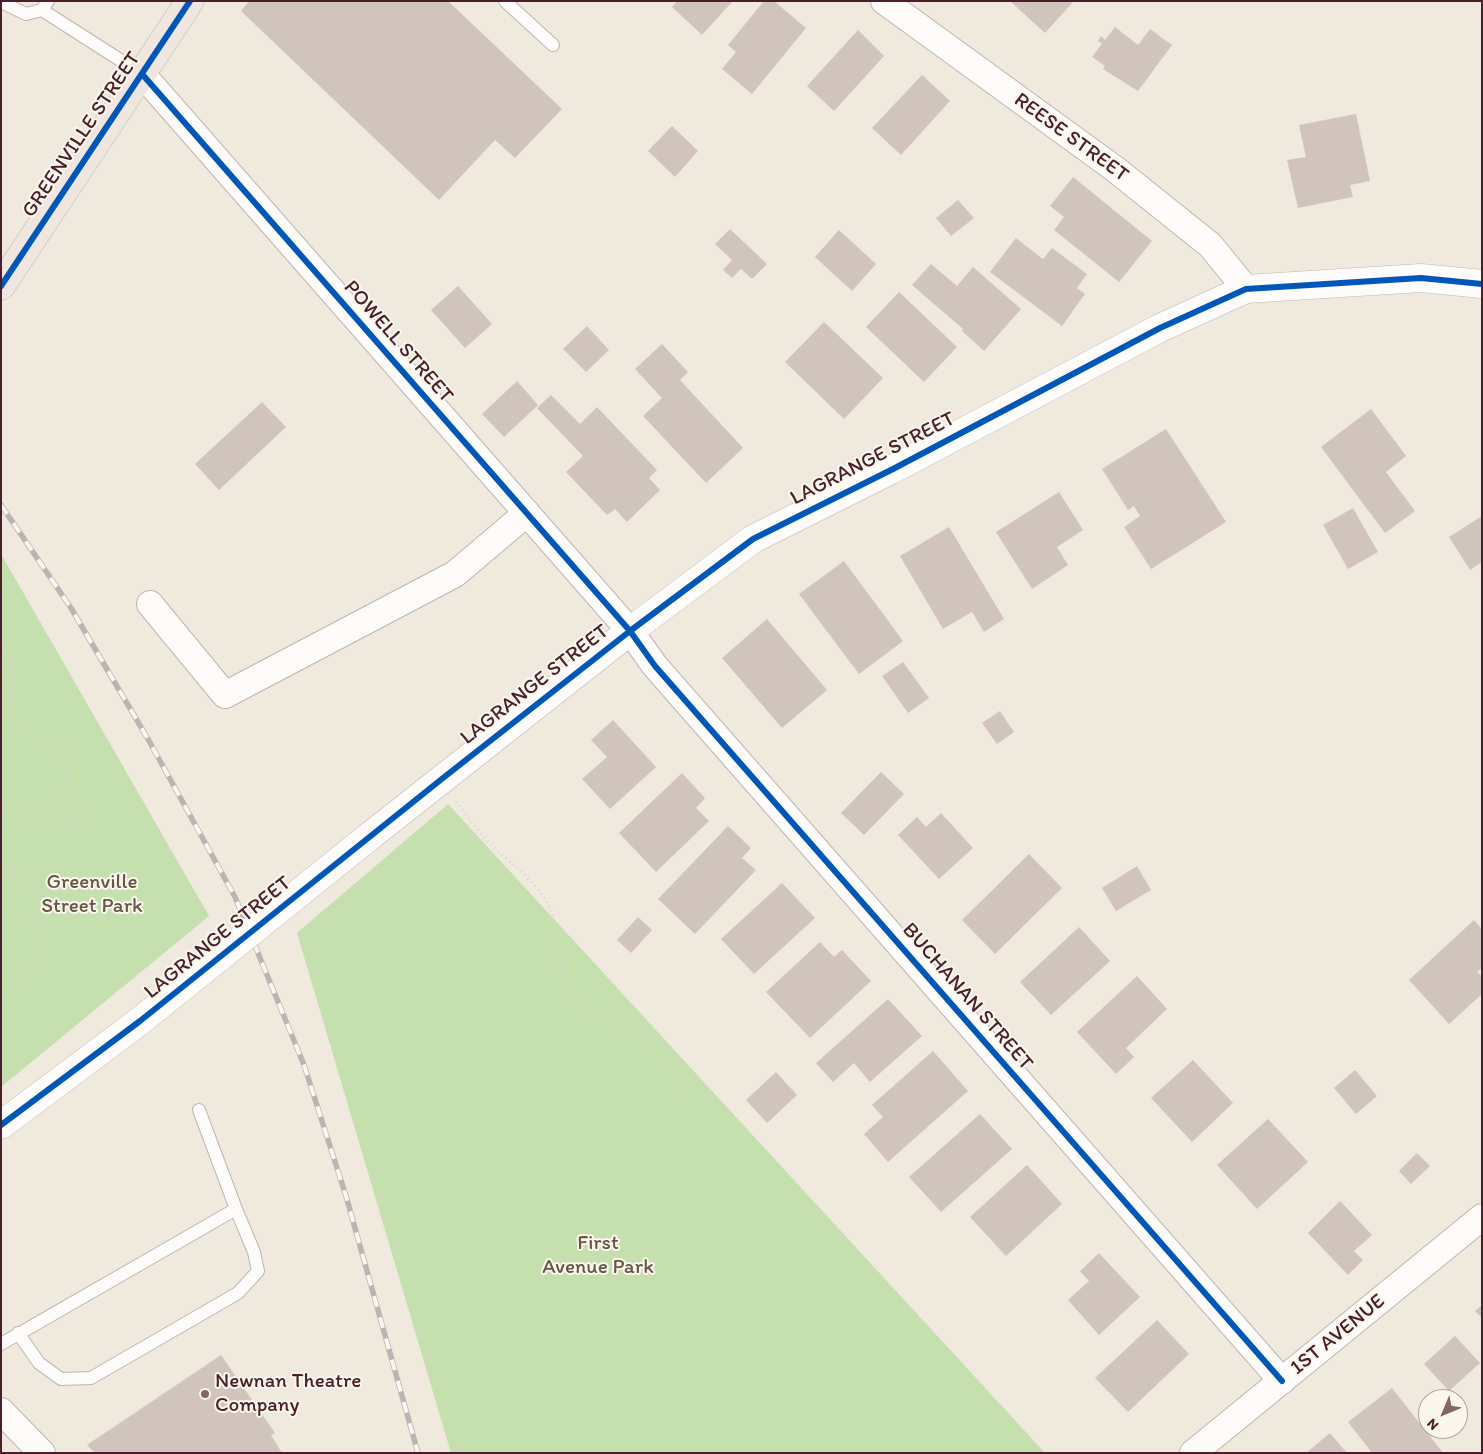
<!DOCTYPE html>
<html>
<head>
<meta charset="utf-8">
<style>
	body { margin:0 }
	#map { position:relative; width:1483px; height:1454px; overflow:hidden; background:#efe9de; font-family:Itim,sans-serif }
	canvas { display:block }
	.frame { position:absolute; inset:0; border:2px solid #4a1f2b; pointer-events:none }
	.north { position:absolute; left:1418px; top:1389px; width:50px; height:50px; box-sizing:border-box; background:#fbf7ec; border:1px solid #b4a19f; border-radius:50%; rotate:225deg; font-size:14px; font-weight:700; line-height:20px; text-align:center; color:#4a1f2b }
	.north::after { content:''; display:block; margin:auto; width:18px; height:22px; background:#84666a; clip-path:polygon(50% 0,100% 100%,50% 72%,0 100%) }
</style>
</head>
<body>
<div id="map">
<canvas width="1483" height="1454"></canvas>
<div class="frame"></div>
<div class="north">N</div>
</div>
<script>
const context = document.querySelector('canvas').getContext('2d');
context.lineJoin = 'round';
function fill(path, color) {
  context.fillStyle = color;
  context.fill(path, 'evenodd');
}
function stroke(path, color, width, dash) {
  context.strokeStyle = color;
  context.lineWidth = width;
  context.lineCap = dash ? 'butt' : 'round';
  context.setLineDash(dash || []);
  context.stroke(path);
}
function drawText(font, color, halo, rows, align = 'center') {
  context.font = font + ' Itim,sans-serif';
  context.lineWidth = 4;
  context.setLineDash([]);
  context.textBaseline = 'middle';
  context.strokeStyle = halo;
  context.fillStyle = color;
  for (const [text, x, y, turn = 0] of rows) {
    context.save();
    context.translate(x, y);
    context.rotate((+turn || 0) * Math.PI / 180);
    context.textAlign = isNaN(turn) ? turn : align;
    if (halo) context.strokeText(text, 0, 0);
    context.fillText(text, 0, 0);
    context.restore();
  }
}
const green = new Path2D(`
	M 1,554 L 209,916 L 1,1087 Z
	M 448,804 L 1045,1453 L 451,1453 L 297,933 Z`);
const building = new Path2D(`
	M 249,1 L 448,1 L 562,109 L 515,158 L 495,140 L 439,200 L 241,11 Z
	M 677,1 L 733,1 L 702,35 L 672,7 Z
	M 764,1 L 774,1 L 806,28 L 752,94 L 722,69 L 736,52 L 728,45 Z
	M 1010,1 L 1074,1 L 1045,33 Z
	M 1115,27 L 1138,45 L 1150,29 L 1172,45 L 1138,91 L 1103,69 L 1105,66 L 1092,57 L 1102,44 L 1098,41 L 1101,36 L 1105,40 Z
	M 858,30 L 884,56 L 834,111 L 807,86 Z
	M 922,75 L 950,101 L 901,155 L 872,128 Z
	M 1356,114 L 1370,181 L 1350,185 L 1353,197 L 1298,208 L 1287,160 L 1306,157 L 1299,125 Z
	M 672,126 L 698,151 L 675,177 L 648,151 Z
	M 1073,177 L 1152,241 L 1119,282 L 1054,230 L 1064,217 L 1050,206 Z
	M 958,200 L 974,218 L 951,236 L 936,218 Z
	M 730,229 L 767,264 L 752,279 L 741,269 L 732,278 L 723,270 L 732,260 L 715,244 Z
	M 839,230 L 876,264 L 852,291 L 815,257 Z
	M 1016,238 L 1043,259 L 1052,248 L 1087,274 L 1077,288 L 1085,294 L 1062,326 L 990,272 Z
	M 931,264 L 957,286 L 973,267 L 1021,309 L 984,351 L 962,331 L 963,329 L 912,285 Z
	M 458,286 L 492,324 L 465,348 L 431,310 Z
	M 899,292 L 957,347 L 924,382 L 866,327 Z
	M 824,322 L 883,378 L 844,419 L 785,362 Z
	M 587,326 L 609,350 L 586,372 L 563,349 Z
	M 662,344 L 688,372 L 680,380 L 743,448 L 706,483 L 643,416 L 662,398 L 635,369 Z
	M 517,381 L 538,405 L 504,437 L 482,414 Z
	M 551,395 L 580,424 L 597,407 L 657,470 L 649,478 L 660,490 L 627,522 L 615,509 L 607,515 L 566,472 L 583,456 L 537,408 Z
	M 262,402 L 286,427 L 219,490 L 195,464 Z
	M 1371,409 L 1406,456 L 1386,472 L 1415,511 L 1385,533 L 1321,447 Z
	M 1166,429 L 1226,522 L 1151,569 L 1124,527 L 1140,516 L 1134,506 L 1128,510 L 1102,469 Z
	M 1059,492 L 1083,530 L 1057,547 L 1068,565 L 1032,589 L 996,532 Z
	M 1353,508 L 1378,552 L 1348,569 L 1323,525 Z
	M 1482,516 L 1482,562 L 1470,570 L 1449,537 Z
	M 949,527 L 1004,619 L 984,632 L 972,612 L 943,629 L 900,556 Z
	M 844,561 L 903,641 L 859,674 L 799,594 Z
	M 767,619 L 827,690 L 782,728 L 722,658 Z
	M 903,662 L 929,698 L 908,713 L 882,676 Z
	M 1000,711 L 1014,732 L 997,744 L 982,723 Z
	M 613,720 L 656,767 L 610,809 L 582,779 L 607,757 L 591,740 Z
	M 881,772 L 904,794 L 864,835 L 841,813 Z
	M 682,773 L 705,798 L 696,808 L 709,821 L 656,872 L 619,833 Z
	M 941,813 L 973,848 L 939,879 L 898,835 L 917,817 L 926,827 Z
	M 728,826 L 751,848 L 742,858 L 756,870 L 695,934 L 658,899 Z
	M 1029,854 L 1062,888 L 995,954 L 962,920 Z
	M 1137,866 L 1151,890 L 1116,911 L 1102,888 Z
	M 782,883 L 815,918 L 754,974 L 721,939 Z
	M 638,917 L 652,930 L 631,953 L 617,940 Z
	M 1474,920 L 1482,929 L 1482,968 L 1477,972 L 1482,977 L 1482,994 L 1449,1024 L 1409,980 Z
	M 1079,927 L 1110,961 L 1051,1015 L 1020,982 Z
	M 820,942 L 834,957 L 842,950 L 871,981 L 810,1038 L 766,992 Z
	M 1137,976 L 1167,1009 L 1126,1048 L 1134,1057 L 1116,1074 L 1077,1032 Z
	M 888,999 L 922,1036 L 870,1082 L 854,1063 L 833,1082 L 816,1063 Z
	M 933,1051 L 968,1091 L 888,1162 L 864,1134 L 883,1117 L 872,1105 Z
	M 1193,1060 L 1233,1103 L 1192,1142 L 1151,1098 Z
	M 1355,1070 L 1377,1096 L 1356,1114 L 1334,1088 Z
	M 776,1072 L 797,1095 L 767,1123 L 746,1100 Z
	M 980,1114 L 1012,1149 L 941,1212 L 909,1177 Z
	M 1268,1119 L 1308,1162 L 1257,1209 L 1217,1165 Z
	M 1417,1153 L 1430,1166 L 1411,1184 L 1399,1171 Z
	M 1027,1165 L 1062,1204 L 1006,1256 L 970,1217 Z
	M 1340,1201 L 1372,1235 L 1354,1251 L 1363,1260 L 1348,1275 L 1308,1233 Z
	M 1099,1253 L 1140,1297 L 1099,1335 L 1068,1300 L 1089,1281 L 1080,1271 Z
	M 1482,1305 L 1482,1318 L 1475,1311 Z
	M 1157,1320 L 1189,1354 L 1128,1412 L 1095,1378 Z
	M 1455,1336 L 1480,1363 L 1449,1391 L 1424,1364 Z
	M 221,1355 L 275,1433 L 271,1435 L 282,1453 L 95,1453 L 87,1445 Z
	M 1392,1388 L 1443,1453 L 1372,1453 L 1348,1422 Z
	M 1330,1433 L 1347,1453 L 1306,1453 Z`);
const path = new Path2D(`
	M 1,643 L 4,644 L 15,676 L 6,714 L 40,742 L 65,752 L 65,793 L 48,815 L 78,829 L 84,808 L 65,793
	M 456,802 C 468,816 479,833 492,846 C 513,865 541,885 552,913 C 561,937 556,965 569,987 C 591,1024 650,1021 669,1058 C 675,1070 676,1088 679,1102
	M 1,804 L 11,815
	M 1,816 L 48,815
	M 1,862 L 35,882 L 44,956 L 7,996 L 1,996
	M 1,927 L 41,926`);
const service = new Path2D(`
	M 505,1 L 553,45
	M 1,2 L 26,14 L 42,10 L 48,1
	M 42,10 L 142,74
	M 18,1333 L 39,1363 L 61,1379 L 91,1378 L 238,1293 L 258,1271 L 254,1252 L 236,1209
	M 1,1344 L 236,1209 L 199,1110`);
const minor = new Path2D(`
	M 884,1 L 1115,169 L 1210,245 L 1246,289
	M 142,74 L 630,631 L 655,666 L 1282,1381
	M 150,604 L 225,695 L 455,574 L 527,513
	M 1,1411 L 42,1453
	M 1193,1453 L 1482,1217`);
const tertiary = new Path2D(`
	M 370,836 L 630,631 L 753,539 L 893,469 L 1160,328 L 1246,289 L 1421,278 L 1482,284
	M 1,1125 L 140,1021`);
const primary = new Path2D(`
	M 1,286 L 190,1`);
const rail = new Path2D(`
	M 1,505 L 71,608 L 148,739 L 235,897 L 304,1065 L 346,1196 L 418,1453`);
const tertiaryBridge = new Path2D(`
	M 140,1021 L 370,836`);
const cycleway = new Path2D(`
	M 142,74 L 630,631 L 655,666 L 1282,1381
	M 1,286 L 190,1
	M 1,1125 L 140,1021 L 443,778 L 630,631 L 753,539 L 893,469 L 1160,328 L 1246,289 L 1421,278 L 1482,284`);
const markers = [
	[205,1394,5,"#84666a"]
];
const streetNames = [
	["GREENVILLE STREET",82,135,-56],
	["REESE STREET",1071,138,36],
	["POWELL STREET",398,342,49],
	["LAGRANGE STREET",873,459,-27],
	["LAGRANGE STREET",535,685,-38],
	["LAGRANGE STREET",218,938,-39],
	["BUCHANAN STREET",967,997,49],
	["1ST AVENUE",1338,1335,-39]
];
const parkNames = [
	["Greenville",92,883],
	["Street Park",92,907],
	["First",598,1244],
	["Avenue Park",598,1268]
];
const poiNames = [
	["Newnan Theatre",215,1382],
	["Company",215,1406]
];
fill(green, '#c5dfae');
fill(building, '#d1c4bc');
stroke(service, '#beb6b0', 14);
stroke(minor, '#beb6b0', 28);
stroke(tertiary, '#beb6b0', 29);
stroke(primary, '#beb6b0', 29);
stroke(path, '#d9d5d2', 3, [1, 4]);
stroke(service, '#fdfcfa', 12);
stroke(minor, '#fdfcfa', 26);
stroke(tertiary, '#fdfcfa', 28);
stroke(primary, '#efe6df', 28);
stroke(rail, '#bab4b4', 5.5);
stroke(rail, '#fbf7ec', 4, [11]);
stroke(tertiaryBridge, '#beb6b0', 29, []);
stroke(tertiaryBridge, '#fdfcfa', 28);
stroke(cycleway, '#0057b8', 6);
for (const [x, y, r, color] of markers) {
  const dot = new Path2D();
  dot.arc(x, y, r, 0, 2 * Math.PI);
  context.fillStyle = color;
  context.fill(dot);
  stroke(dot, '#fbf7ec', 2);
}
drawText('21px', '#4a1f2b', '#fbf7ec', streetNames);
drawText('21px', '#655646', '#fbf7ec', parkNames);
drawText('21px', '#4a1f2b', '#fbf7ec', poiNames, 'left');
</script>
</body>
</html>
